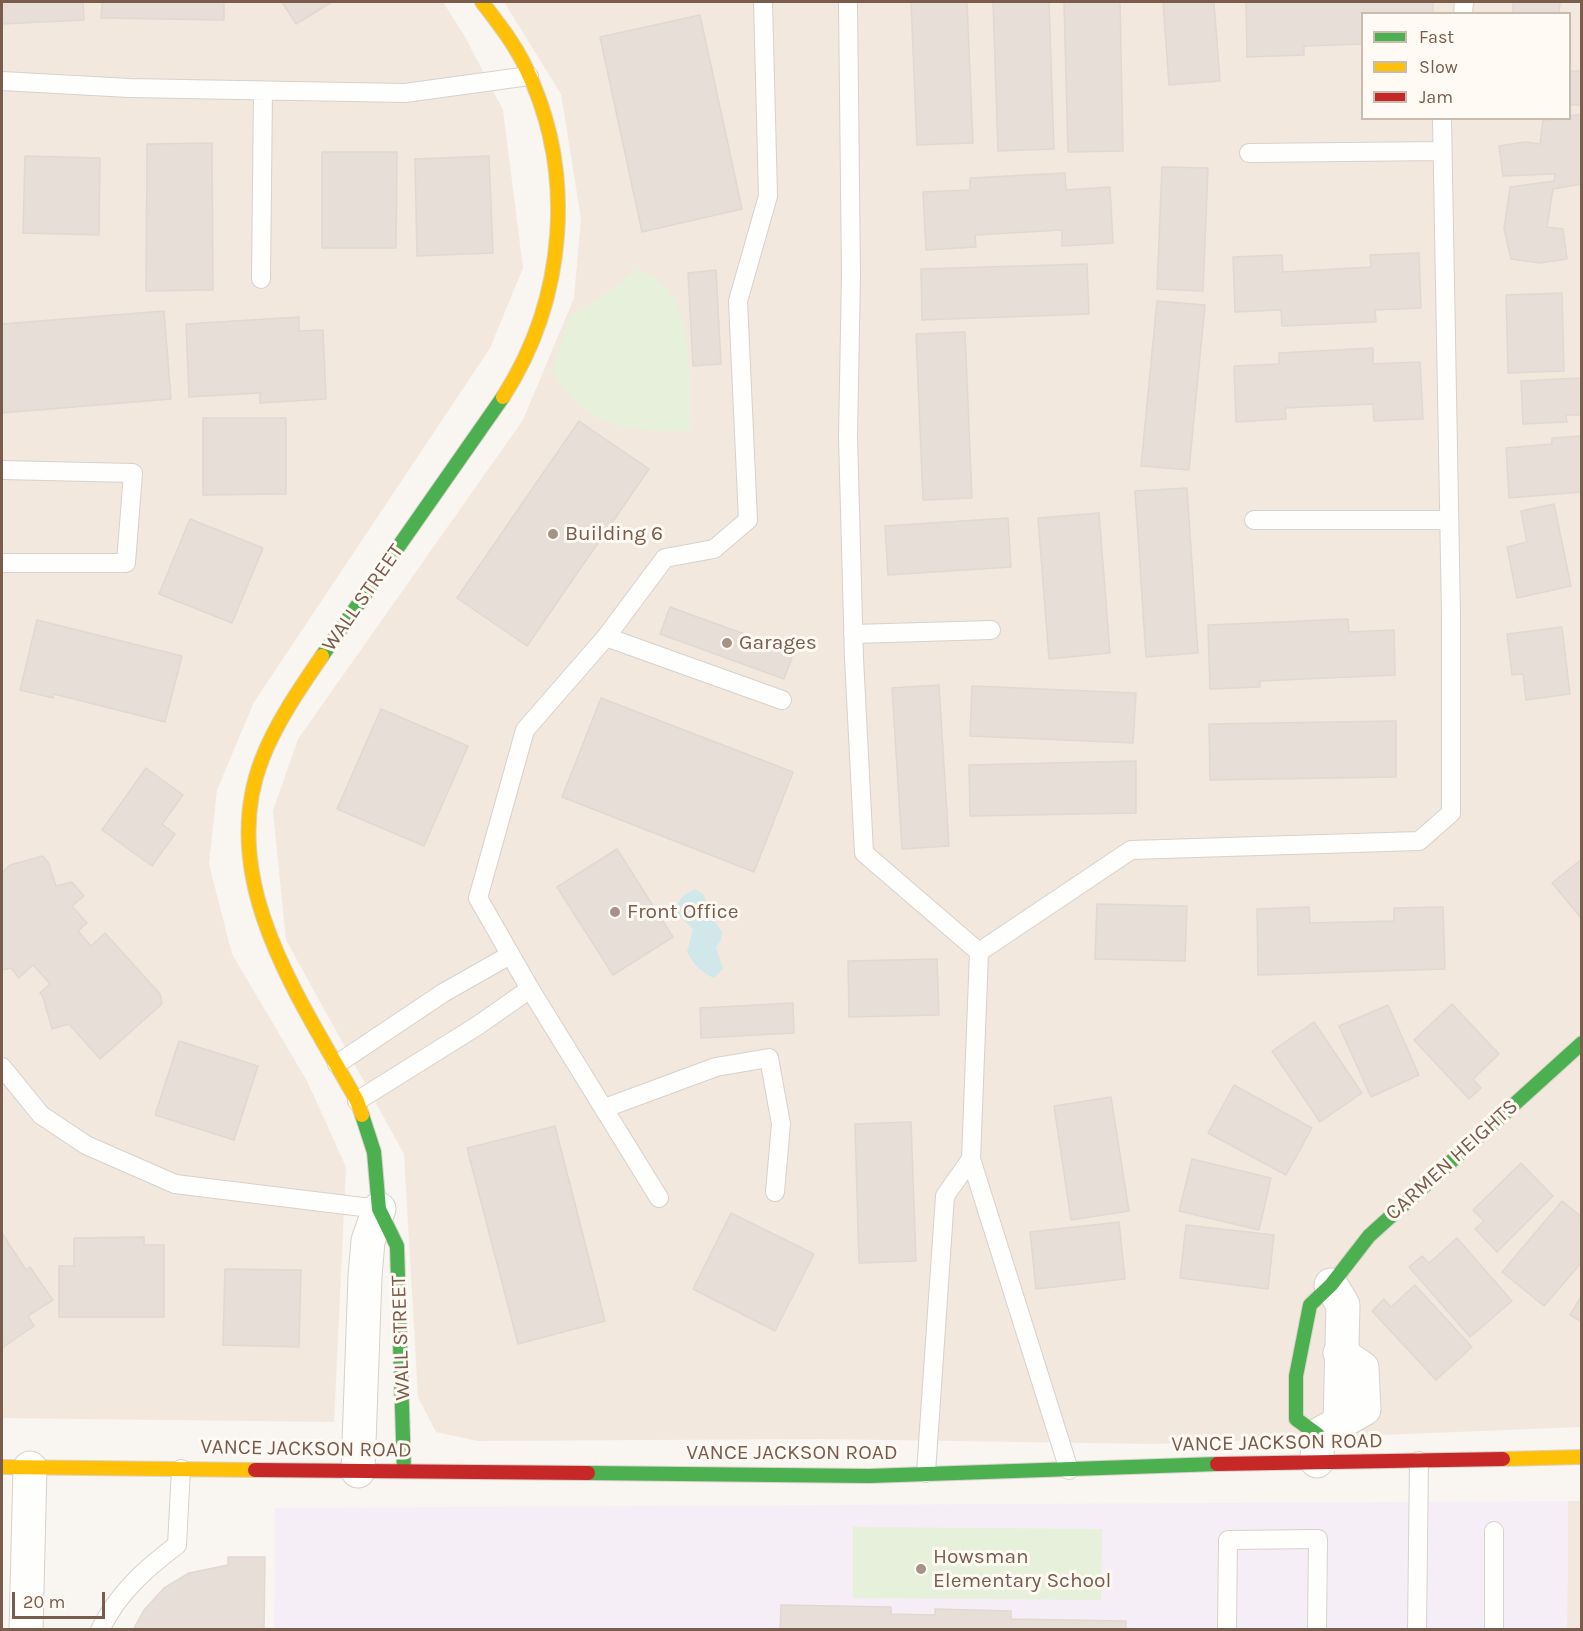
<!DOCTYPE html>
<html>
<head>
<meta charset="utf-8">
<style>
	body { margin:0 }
	#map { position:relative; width:1583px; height:1631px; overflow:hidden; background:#f9f5f0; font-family:Karla,sans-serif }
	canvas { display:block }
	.frame { position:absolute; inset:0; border:3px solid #7a5c4d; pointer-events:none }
	.legend { position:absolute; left:1361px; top:12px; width:210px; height:108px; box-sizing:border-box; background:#fffaf3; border:2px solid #cabbb1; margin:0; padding:8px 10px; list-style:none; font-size:18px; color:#7a5c4d }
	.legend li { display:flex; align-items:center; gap:12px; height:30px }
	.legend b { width:30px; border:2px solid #cabbb1 }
	.scale { position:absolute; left:12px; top:1592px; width:93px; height:27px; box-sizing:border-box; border:3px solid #7a5c4d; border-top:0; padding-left:8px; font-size:18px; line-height:21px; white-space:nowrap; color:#7a5c4d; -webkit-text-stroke:4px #fffaf3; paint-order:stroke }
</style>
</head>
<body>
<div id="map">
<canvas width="1583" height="1631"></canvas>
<div class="frame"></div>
<ul class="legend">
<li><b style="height:8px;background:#4caf50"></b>Fast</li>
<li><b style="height:8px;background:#ffc107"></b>Slow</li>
<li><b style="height:8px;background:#c62828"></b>Jam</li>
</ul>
<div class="scale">20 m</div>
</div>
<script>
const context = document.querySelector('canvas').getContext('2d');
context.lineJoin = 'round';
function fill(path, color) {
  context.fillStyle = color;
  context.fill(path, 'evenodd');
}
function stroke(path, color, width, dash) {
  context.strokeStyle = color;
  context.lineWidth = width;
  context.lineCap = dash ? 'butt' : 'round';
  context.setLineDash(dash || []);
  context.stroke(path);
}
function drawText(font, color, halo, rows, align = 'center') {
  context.font = font + ' Karla,sans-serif';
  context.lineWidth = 6;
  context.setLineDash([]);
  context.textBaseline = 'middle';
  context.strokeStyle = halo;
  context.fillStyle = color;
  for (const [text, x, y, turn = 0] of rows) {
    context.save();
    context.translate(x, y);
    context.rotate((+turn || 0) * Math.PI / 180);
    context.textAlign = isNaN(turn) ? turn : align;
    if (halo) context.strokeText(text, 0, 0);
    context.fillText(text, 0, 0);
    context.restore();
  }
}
const residential = new Path2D(`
	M 2,2 L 443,2 L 464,35 L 503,110 L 523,268 L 490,348 L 254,702 L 217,790 L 209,864 L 232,954 L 307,1081 L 346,1167 L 334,1422 L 2,1418 Z
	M 504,2 L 1581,2 L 1581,1427 L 1156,1444 L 820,1439 L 478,1441 L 436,1432 L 418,1397 L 404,1154 L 286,940 L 273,811 L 298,739 L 523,420 L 574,298 L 581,219 L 561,94 ZM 1362,14 L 1570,14 L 1570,118 L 1362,118 Z
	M 1568,1501 L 1581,1501 L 1581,1629 L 1567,1630 Z`);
const education = new Path2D(`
	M 1568,1501 L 1567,1629 L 274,1630 L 275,1508 Z`);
const green = new Path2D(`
	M 636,269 C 698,285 690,381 690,431 C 628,431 586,429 552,372 L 570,316 L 612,290 Z
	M 853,1527 L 1102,1529 L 1101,1600 L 853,1598 Z`);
const water = new Path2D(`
	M 695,889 L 704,895 L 710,916 L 722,931 L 721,939 L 716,948 L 723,968 L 714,978 C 701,972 694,965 687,952 L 693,929 L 679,915 L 676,906 L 683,896 Z`);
const building = new Path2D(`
	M 2,2 L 83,2 L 84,20 L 2,24 Z
	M 102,2 L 224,2 L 224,20 L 101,18 Z
	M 282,2 L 332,2 L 296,24 Z
	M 911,2 L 967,2 L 973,143 L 917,145 Z
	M 993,2 L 1049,2 L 1054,149 L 998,151 Z
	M 1064,2 L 1120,2 L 1123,151 L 1068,152 Z
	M 1163,2 L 1214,2 L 1220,81 L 1169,85 Z
	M 1246,2 L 1433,2 L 1433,14 L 1362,14 L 1362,44 L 1304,46 L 1304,55 L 1247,57 Z
	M 1513,2 L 1560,2 L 1559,14 L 1513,14 Z
	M 700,15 L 742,209 L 642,232 L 600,37 Z
	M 1570,71 L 1582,71 L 1582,105 L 1570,105 Z
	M 1582,114 L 1582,184 L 1553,189 L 1547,227 L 1563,229 L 1567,259 L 1540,263 L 1511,259 L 1504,229 L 1510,187 L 1554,181 L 1555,174 L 1503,176 L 1499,146 L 1525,142 L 1540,144 L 1543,120 L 1570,118 L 1570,116 Z
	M 212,143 L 213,290 L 146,291 L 147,144 Z
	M 322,152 L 397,152 L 396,248 L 322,248 Z
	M 25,156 L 100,158 L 99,235 L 23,233 Z
	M 489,156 L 493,253 L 417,256 L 415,159 Z
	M 1162,167 L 1208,168 L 1203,291 L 1157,289 Z
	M 1065,173 L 1066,190 L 1110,187 L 1113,243 L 1062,246 L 1062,230 L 975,235 L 976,247 L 926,250 L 923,192 L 970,190 L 970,178 Z
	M 1419,253 L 1421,308 L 1375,310 L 1376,322 L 1282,326 L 1281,310 L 1235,312 L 1233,257 L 1282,255 L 1283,272 L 1371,267 L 1370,255 Z
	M 1087,264 L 1089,314 L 922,320 L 921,269 Z
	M 716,270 L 721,364 L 693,366 L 688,273 Z
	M 1562,293 L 1564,371 L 1508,373 L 1506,295 Z
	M 1157,301 L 1205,305 L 1189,470 L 1141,466 Z
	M 164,311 L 171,399 L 2,413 L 2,324 Z
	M 299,317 L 299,331 L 323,330 L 326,399 L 260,403 L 260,393 L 189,397 L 186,324 Z
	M 965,332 L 972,498 L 923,500 L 916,334 Z
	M 1373,348 L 1373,364 L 1420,362 L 1423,419 L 1374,421 L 1373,404 L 1285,408 L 1286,419 L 1236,422 L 1234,366 L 1279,364 L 1279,353 Z
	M 1582,378 L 1582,415 L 1566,415 L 1567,422 L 1523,424 L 1521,381 Z
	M 203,418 L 286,418 L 286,494 L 203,495 Z
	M 579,421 L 649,469 L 527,646 L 457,598 Z
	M 1582,436 L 1582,492 L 1509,498 L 1506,448 L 1552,444 L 1552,438 Z
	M 1187,488 L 1198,653 L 1146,657 L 1135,491 Z
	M 1554,504 L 1571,586 L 1517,598 L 1507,547 L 1527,542 L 1521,511 Z
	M 1099,513 L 1110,653 L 1049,659 L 1038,518 Z
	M 1008,518 L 1011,567 L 888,575 L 885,526 Z
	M 190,519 L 263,548 L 232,623 L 159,594 Z
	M 670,607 L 794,652 L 784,679 L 660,634 Z
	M 1348,619 L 1349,632 L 1394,630 L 1395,675 L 1260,681 L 1260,687 L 1210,689 L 1208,625 Z
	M 37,620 L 182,656 L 165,722 L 54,694 L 53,698 L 20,690 Z
	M 1562,627 L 1570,694 L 1526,700 L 1523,674 L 1512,675 L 1507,634 Z
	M 939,685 L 949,846 L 902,849 L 892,688 Z
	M 972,686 L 1136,693 L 1133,743 L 970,736 Z
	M 601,698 L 793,772 L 754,872 L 562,797 Z
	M 381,709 L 468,746 L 424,846 L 337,809 Z
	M 1396,721 L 1396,777 L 1210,780 L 1209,724 Z
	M 1136,761 L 1136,813 L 970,816 L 969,765 Z
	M 146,768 L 183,795 L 162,824 L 175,834 L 152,866 L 102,830 Z
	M 617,849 L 673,937 L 613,975 L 557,887 Z
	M 43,856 L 49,864 L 56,886 L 72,882 L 84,896 L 72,906 L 87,923 L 78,931 L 91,946 L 105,933 L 160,994 L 162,1004 L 100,1059 L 69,1024 L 52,1029 L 43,997 L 40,993 L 50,984 L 33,965 L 19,978 L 11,968 L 2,970 L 2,873 L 10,865 Z
	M 1582,859 L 1582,919 L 1552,883 Z
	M 1097,904 L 1187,906 L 1185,961 L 1095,959 Z
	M 1309,907 L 1310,923 L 1394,921 L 1394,908 L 1443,907 L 1445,969 L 1258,975 L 1257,909 Z
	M 937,959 L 939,1015 L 849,1017 L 848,961 Z
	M 793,1003 L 794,1033 L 701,1038 L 700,1008 Z
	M 1452,1004 L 1499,1054 L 1473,1079 L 1481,1088 L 1469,1099 L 1414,1040 Z
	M 1388,1005 L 1419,1075 L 1371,1097 L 1339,1026 Z
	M 1314,1022 L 1362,1093 L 1320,1122 L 1272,1051 Z
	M 179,1041 L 258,1066 L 234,1140 L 155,1115 Z
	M 1234,1085 L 1312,1128 L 1286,1175 L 1208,1133 Z
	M 1111,1097 L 1129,1211 L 1071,1220 L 1054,1106 Z
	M 911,1122 L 916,1261 L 859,1263 L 855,1124 Z
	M 555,1126 L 605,1321 L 518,1344 L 467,1148 Z
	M 1192,1159 L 1271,1178 L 1259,1230 L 1179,1211 Z
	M 1521,1163 L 1553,1196 L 1497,1252 L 1475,1229 L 1484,1221 L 1473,1210 Z
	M 1562,1201 L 1582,1217 L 1582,1262 L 1544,1306 L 1502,1272 Z
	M 731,1213 L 814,1254 L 775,1331 L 693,1289 Z
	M 1119,1222 L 1125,1279 L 1036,1289 L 1030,1232 Z
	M 1186,1225 L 1274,1235 L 1268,1289 L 1180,1278 Z
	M 2,1233 L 26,1270 L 30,1267 L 53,1300 L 28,1316 L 34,1326 L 2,1348 Z
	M 144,1237 L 144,1245 L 164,1245 L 164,1317 L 59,1317 L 59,1266 L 74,1266 L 74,1238 Z
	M 1457,1238 L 1512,1301 L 1470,1337 L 1409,1267 L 1422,1256 L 1429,1263 Z
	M 225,1269 L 301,1270 L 299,1347 L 223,1345 Z
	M 1415,1285 L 1472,1347 L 1436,1380 L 1372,1311 L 1384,1299 L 1391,1307 Z
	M 1582,1295 L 1582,1322 L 1570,1315 Z
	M 228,1557 L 265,1557 L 264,1630 L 133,1630 L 144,1610 L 164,1588 L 189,1573 L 228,1565 Z
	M 781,1605 L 891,1607 L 891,1614 L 935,1615 L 935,1609 L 1011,1611 L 1011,1619 L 1126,1621 L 1126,1630 L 780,1630 Z`);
const lane = new Path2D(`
	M 848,2 L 851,275 L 848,437 L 854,658 L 864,853 L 979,952
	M 1463,14 L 1464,2
	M 2,81 L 129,88 L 405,93 L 529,76
	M 1249,153 L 1442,151
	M 261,279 L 263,91
	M 2,470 L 133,473 L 126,563 L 2,563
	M 1254,520 L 1449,520
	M 853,634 L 991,630
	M 606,637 L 782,700
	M 979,952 L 1131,850 L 1419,841 L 1451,813 L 1451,615 L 1442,118
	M 979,952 L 971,1159 L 1069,1470
	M 337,1064 L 443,993 L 510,955
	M 2,1067 L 41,1115 L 86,1145 L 175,1184 L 379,1209
	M 357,1101 L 477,1026 L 530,989
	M 605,1108 L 716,1067 L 769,1058 L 781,1124 L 775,1192
	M 659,1198 L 530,989 L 478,898 L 525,730 L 606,637 L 665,558 L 714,549 L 748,520 L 738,301 L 768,196 L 763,2
	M 926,1473 L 945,1196 L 971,1159
	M 1494,1531 L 1494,1630
	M 100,1630 C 118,1593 145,1569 177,1545 L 181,1469
	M 1227,1630 L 1228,1540 L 1318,1539 L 1317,1630
	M 1417,1630 L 1419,1461`);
const street = new Path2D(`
	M 1331,1285 L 1343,1305 L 1340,1422
	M 1317,1461 L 1318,1435 L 1364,1409 L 1362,1368 L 1340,1353
	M 358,1471 L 365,1276 L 368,1241 L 379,1209
	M 26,1630 L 30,1468`);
const fast = new Path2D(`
	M 322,656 L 503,397
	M 362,1115 L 374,1152 L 379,1209 L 397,1246 L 404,1471
	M 1318,1435 L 1296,1419 L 1296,1376 L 1310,1305 L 1331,1285 L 1369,1236 L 1582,1043
	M 588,1473 L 869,1476 L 1217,1464`);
const slow = new Path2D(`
	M 482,2 C 498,23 514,43 525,66 C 577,172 566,299 503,397
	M 322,656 C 300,688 276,723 262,759 C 215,880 300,999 357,1101 L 362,1115
	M 1503,1459 L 1582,1457
	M 2,1467 L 255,1470`);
const jam = new Path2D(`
	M 1217,1464 L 1503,1459
	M 255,1470 L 588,1473`);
const markers = [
	[553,534,6,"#a69286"],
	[727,643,6,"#a69286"],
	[615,912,6,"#a69286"],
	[921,1569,6,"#a69286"]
];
const poiNames = [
	["Building 6",565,534],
	["Garages",739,643],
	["Front Office",627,912],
	["Howsman",933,1557],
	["Elementary School",933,1581]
];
const streetNames = [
	["WALL STREET",363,598,-55],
	["CARMEN HEIGHTS",1452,1160,-42],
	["WALL STREET",401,1338,-92],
	["VANCE JACKSON ROAD",1277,1443,-1],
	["VANCE JACKSON ROAD",306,1449,1],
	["VANCE JACKSON ROAD",792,1453]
];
fill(residential, '#f2e8de');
fill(education, '#f6eef6');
fill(green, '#e7f0db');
fill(water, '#d0e8ea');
fill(building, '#e6ded7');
stroke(building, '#e2d8d2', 1.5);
stroke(lane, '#d7d1cb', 20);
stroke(street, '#d7d1cb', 35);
stroke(fast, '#d9d2cb', 16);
stroke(slow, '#d9d2cb', 16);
stroke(jam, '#d9d2cb', 16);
stroke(lane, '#fefefd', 18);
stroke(street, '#fefefd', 33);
stroke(fast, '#4caf50', 14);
stroke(slow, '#ffc107', 14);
stroke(jam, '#c62828', 14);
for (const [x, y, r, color] of markers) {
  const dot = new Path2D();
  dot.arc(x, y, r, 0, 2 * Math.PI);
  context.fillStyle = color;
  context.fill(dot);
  stroke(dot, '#fffaf3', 2);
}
drawText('21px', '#7a5c4d', '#fffaf3', poiNames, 'left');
drawText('21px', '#7a5c4d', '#fffaf3', streetNames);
</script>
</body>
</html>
